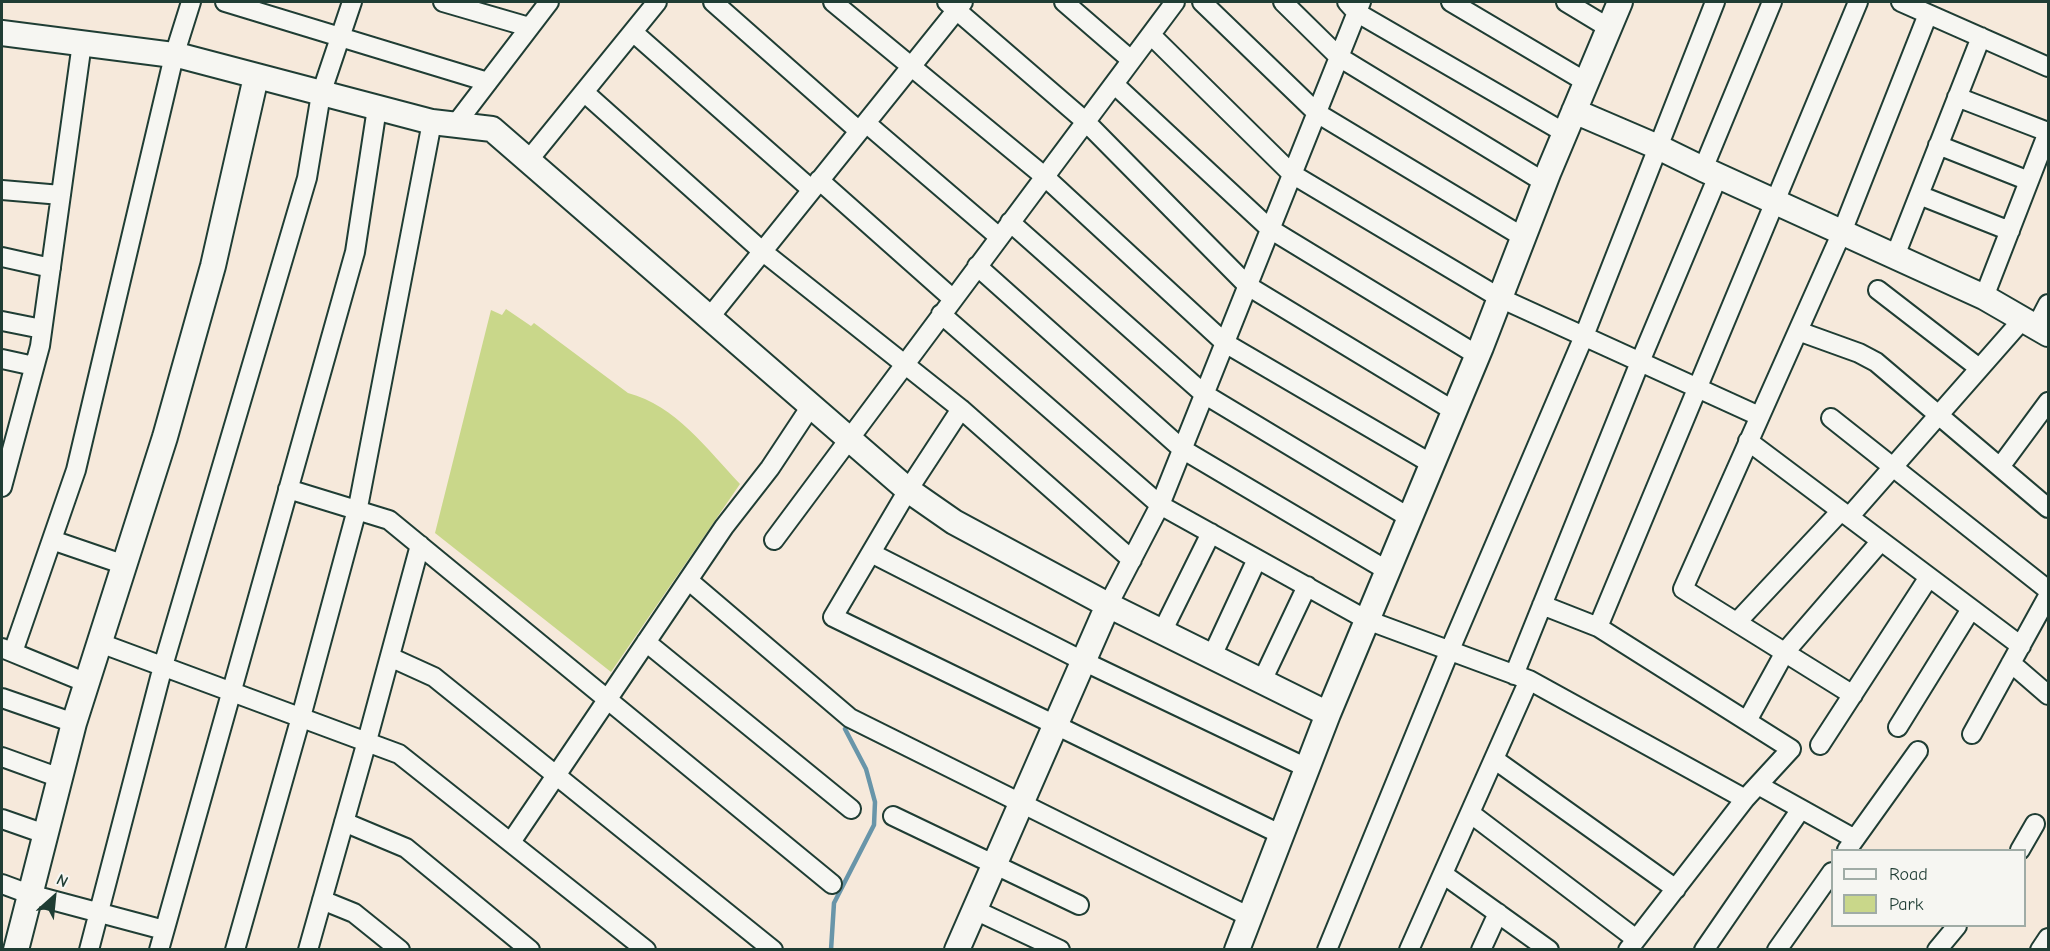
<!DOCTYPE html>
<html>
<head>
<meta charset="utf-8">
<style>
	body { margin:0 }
	#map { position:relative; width:2050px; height:951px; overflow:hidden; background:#f6e9db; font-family:"Comic Neue",sans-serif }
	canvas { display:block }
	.frame { position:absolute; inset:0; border:3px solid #1f3d34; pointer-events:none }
	.legend { position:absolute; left:1831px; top:849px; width:195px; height:78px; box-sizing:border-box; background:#f6f6f2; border:2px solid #a0aca6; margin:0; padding:8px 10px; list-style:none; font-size:18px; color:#1f3d34 }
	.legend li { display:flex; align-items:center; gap:12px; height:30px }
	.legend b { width:30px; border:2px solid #a0aca6 }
	.north { position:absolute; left:24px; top:867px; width:60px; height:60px; -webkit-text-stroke:4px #f6f6f2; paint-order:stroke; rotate:27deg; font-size:16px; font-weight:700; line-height:24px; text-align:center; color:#1f3d34 }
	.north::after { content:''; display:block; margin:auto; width:21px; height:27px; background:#1f3d34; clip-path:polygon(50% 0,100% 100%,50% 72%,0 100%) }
</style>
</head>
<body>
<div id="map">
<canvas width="2050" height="951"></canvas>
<div class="frame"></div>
<ul class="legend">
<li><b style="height:8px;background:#f6f6f2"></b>Road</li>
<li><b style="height:16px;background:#c9d78a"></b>Park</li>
</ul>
<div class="north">N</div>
</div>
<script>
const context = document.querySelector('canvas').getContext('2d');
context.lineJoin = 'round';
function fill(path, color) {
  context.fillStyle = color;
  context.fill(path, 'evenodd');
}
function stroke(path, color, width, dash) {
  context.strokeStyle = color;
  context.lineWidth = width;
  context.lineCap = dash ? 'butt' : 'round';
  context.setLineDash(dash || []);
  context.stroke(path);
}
const green = new Path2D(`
	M 506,309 L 531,326 L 534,323 L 628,393 C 675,405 708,450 740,484 L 611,672 L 435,533 L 491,310 L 502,315 Z`);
const stream = new Path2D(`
	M 831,950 L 834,903 L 874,825 L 875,802 L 866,769 L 845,729`);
const street = new Path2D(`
	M 225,2 L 488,82
	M 443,2 L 529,27
	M 713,2 L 859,131
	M 833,2 L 1044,176 L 1225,343 L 1432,464
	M 947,2 L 1085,121 L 1248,286 L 1454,411
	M 1064,2 L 1131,60
	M 1202,2 L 1317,113 L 1523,237
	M 1283,2 L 1339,57 L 1544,182
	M 1347,2 L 1356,12 L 1565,133
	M 1451,2 L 1586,82
	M 1566,2 L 1609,28
	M 1901,2 L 2048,67
	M 633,32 L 812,190
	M 1151,35 L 1292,174 L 1500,298 L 1759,416
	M 1114,84 L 1270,229 L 1477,355
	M 584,92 L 762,251 L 961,409 L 1132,560
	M 1957,97 L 2048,132
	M 866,123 L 999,237
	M 455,125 L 549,2
	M 1938,145 L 2029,181
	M 527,162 L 657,2
	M 1703,169 L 1772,2
	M 819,180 L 953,299
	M 2,190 L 61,195
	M 1919,195 L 2010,231
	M 1010,222 L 1204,394 L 1410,518
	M 1895,256 L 1981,37
	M 2,257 L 51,268
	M 977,266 L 1182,449 L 1388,571
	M 1878,290 L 1979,368
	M 1984,297 L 2048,132
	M 941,314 L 1160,505 L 1367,620 L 1529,680 L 1745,799
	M 709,318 L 963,2
	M 2,321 L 42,329
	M 2036,327 L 2048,304
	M 1798,331 L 1859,353 L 1876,362 L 2048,508
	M 2,359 L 34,366
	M 961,409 L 908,490 L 833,617 L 1282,835
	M 1831,418 L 2048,590
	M 1748,441 L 2021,646
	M 2000,467 L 2048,402
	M 2,487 L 40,346 L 82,43
	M 288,489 L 389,520 L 832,884
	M 1849,517 L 2023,319
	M 52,540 L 125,565
	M 774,540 L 1175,2
	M 871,553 L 1083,661 L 1307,768
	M 688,580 L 850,718 L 1250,917
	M 1108,605 L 1160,505 L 1361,2
	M 1542,605 L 1598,627 L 1791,749 L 1745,799 L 1628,950
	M 1737,622 L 1841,511
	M 1598,627 L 1858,2
	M 1162,632 L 1211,533
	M 646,642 L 851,809
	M 100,643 L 399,754 L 646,950
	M 2,648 L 87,683
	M 13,652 L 76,470 L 174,56 L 191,2
	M 1212,656 L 1257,559
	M 390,657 L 434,677 L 773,950
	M 2011,663 L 2048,695
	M 1514,675 L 1640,362 L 1718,176
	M 1262,681 L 1307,586
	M 1853,695 L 1683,589 L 1842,232 L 1928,14
	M 2,698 L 74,723
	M 1747,721 L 1785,652 L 1881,541
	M 1898,727 L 1971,609
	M 1972,734 L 2048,596
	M 1820,745 L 1929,577
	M 2,757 L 60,778
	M 1494,759 L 1676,889
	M 1758,785 L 1855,839
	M 1470,813 L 1636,939
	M 893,816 L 1079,905
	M 2,819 L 45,834
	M 344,822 L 406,848 L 530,950
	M 511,842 L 724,527 L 770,468 L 811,406
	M 1847,850 L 1918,751
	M 2020,850 L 2035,824
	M 1443,874 L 1549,950
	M 2,884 L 29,894 L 164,930
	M 322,900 L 354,913 L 400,950
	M 975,910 L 1060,950
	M 89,950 L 163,666 L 307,178 L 321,94 L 352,2
	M 159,950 L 355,252 L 377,108
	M 235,950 L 301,717 L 359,502 L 432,122
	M 308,950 L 367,741 L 420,545
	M 1327,950 L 1449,652 L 1584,336 L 1715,2
	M 1409,950 L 1529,680
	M 1481,950 L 1498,913
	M 1704,950 L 1801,809
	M 1777,950 L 1832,872
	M 1937,950 L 1957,926
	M 2040,950 L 2048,938`);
const secondary = new Path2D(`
	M 2,33 L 181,56 L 432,122 L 492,129 L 908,490 L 954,522 L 1108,605 L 1328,714
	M 1574,111 L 1658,147 L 1703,169 L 1984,297 L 2048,334
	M 16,950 L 74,723 L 165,437 L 213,266 L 256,77
	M 957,950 L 1108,605
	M 1237,950 L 1328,714 L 1481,347 L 1549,171 L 1620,2`);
fill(green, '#c9d78a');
stroke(stream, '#6895a9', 4.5);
stroke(street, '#1f3d34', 22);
stroke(secondary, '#1f3d34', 28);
stroke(street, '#f6f6f2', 18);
stroke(secondary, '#f6f6f2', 24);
</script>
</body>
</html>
